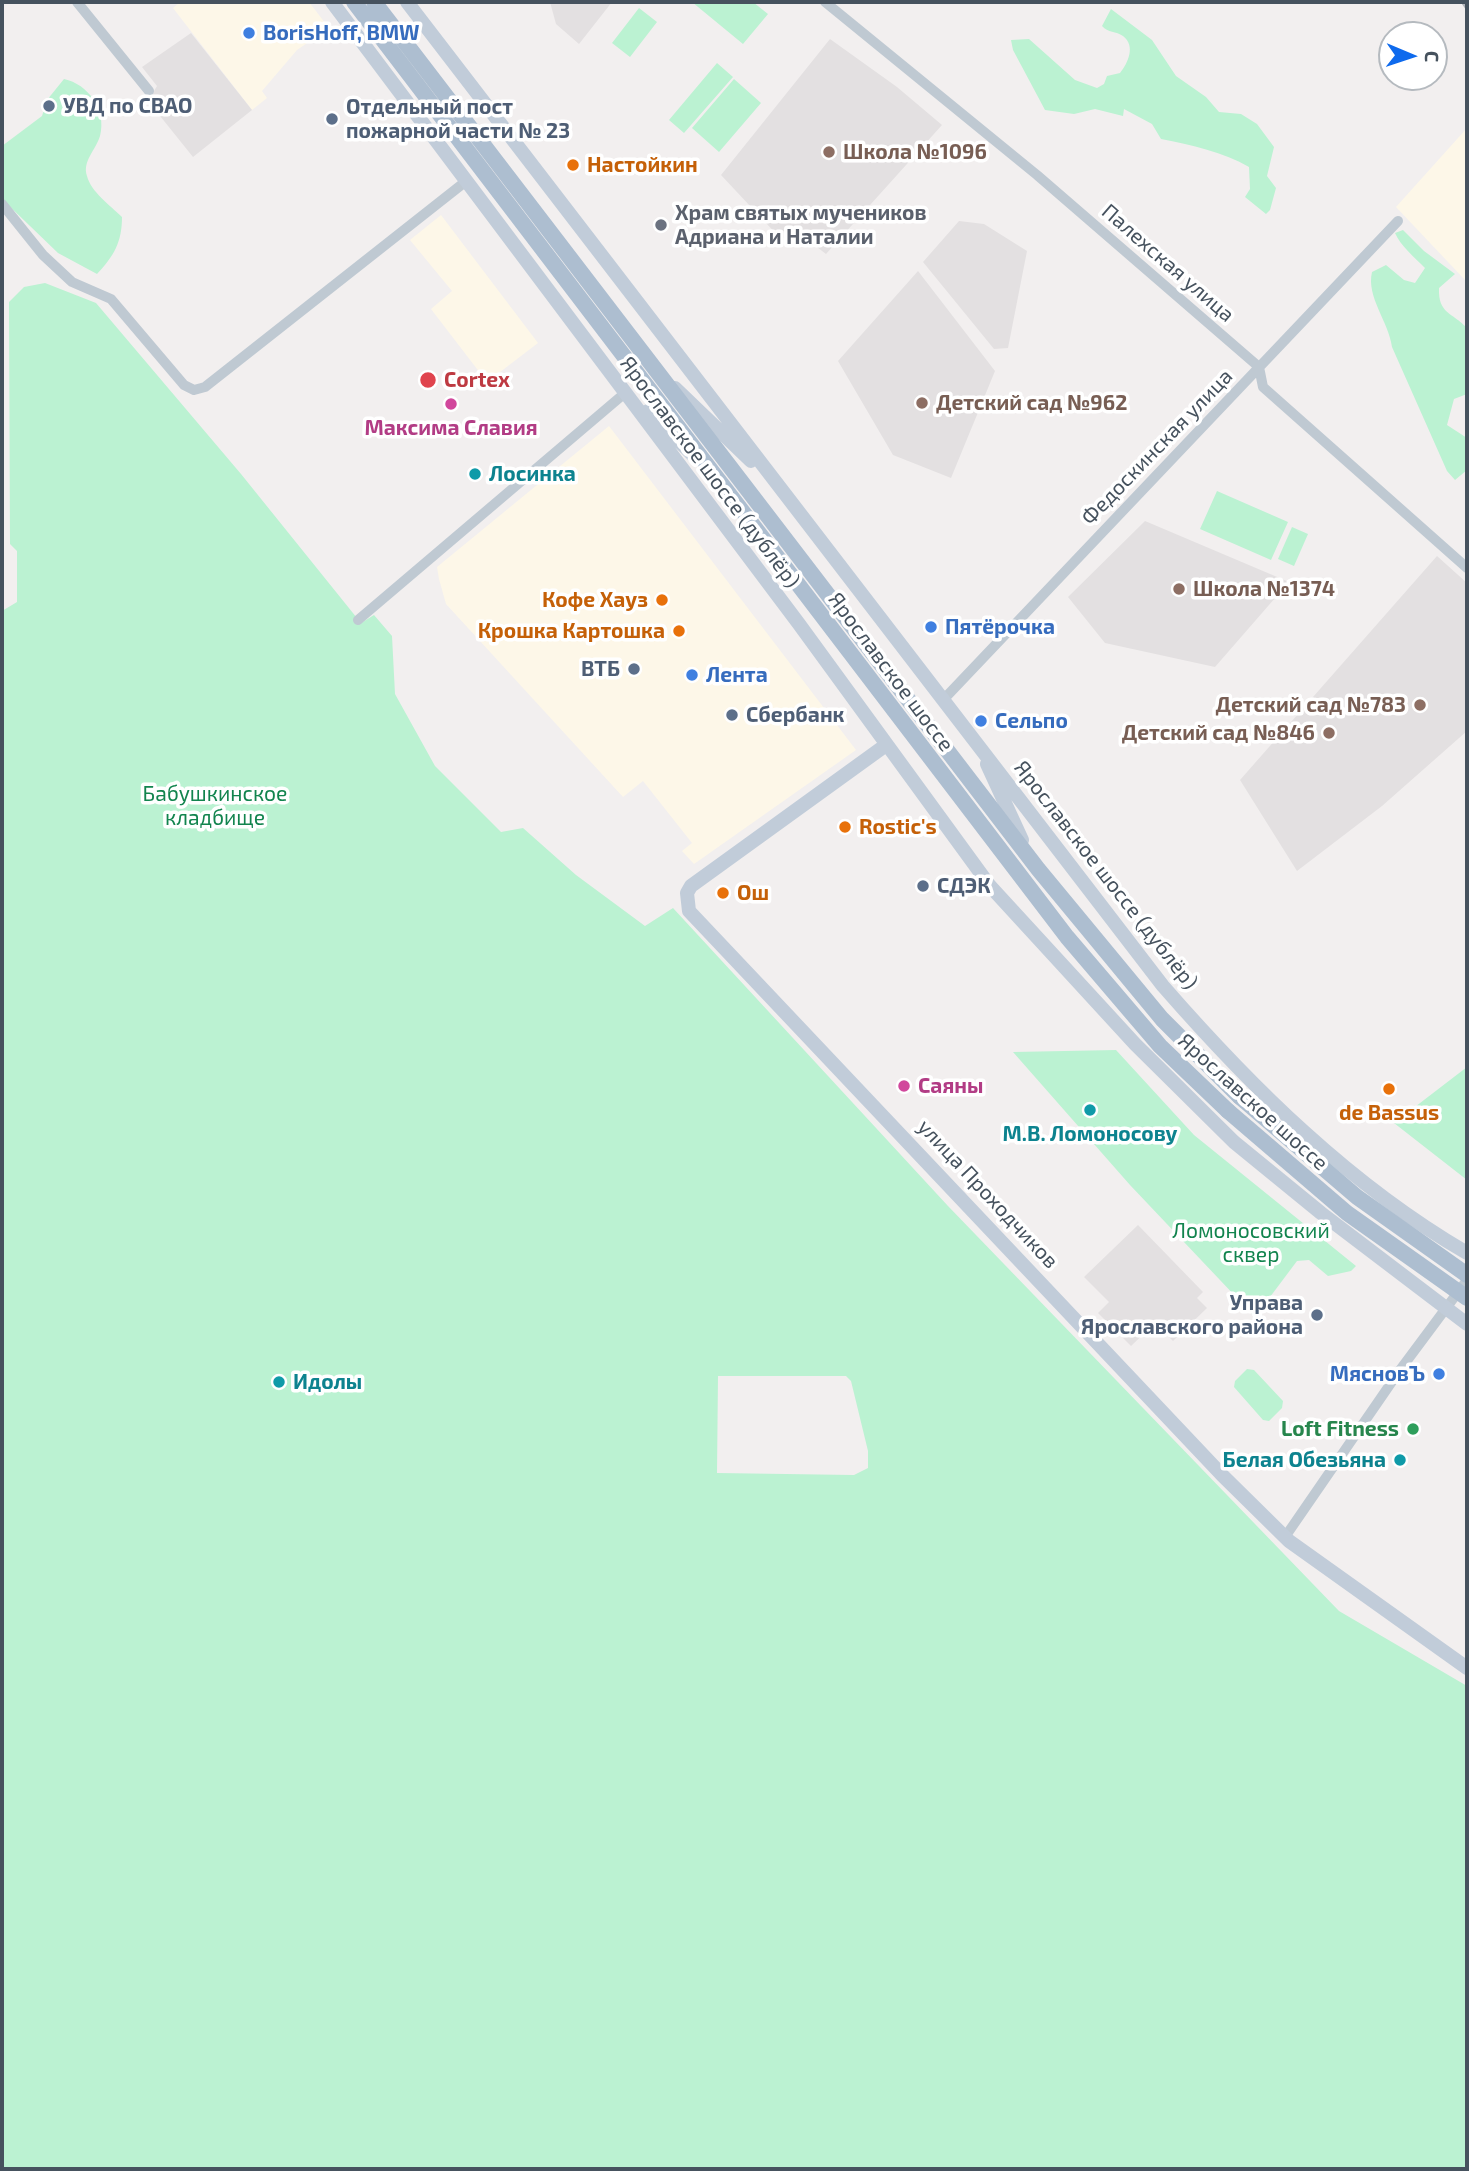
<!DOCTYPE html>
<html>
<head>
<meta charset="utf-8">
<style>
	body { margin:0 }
	#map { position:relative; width:1469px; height:2171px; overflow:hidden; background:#f2efef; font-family:"Exo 2",sans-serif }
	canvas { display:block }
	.frame { position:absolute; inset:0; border:4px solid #46525e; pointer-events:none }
	.north { position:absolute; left:1378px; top:21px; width:70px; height:70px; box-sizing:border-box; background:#fff; border:2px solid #b5babf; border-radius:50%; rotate:92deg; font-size:19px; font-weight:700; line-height:28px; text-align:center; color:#46525e }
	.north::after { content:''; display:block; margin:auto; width:24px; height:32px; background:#0e6aed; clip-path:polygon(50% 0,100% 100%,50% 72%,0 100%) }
</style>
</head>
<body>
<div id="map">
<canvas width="1469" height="2171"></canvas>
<div class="frame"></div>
<div class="north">С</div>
</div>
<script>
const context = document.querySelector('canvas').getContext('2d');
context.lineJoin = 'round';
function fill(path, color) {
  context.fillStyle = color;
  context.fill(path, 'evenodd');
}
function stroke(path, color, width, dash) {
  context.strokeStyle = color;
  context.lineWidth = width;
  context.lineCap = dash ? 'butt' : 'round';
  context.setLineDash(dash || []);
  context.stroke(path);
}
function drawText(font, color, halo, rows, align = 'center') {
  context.font = font + ' "Exo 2",sans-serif';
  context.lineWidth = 7;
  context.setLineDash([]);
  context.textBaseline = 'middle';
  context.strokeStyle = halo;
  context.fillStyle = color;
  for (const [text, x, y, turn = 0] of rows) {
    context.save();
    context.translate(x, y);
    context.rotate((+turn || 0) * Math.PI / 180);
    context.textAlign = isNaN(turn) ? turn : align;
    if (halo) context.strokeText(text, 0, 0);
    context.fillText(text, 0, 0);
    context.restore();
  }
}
const commercial = new Path2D(`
	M 180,2 L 309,2 L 329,28 L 297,50 L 262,91 L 267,98 L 252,110 L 173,8 Z
	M 1467,128 L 1467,280 L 1466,281 L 1396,207 Z
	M 441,215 L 538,343 L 487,382 L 431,309 L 452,291 L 410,240 Z
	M 609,426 L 856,750 L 694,864 L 682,851 L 692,843 L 643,781 L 623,797 L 446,604 L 439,579 L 437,567 Z`);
const education = new Path2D(`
	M 550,2 L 612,2 L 579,44 L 556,24 Z
	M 191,33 L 252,110 L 193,157 L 148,101 L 157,86 L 142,67 Z
	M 830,39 L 897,87 L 942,125 L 826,254 L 804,237 L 780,238 L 721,175 Z
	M 959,221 L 984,224 L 1027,251 L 1008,348 L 994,349 L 923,262 Z
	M 918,271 L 995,371 L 951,478 L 893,455 L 838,361 Z
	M 1145,521 L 1289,582 L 1215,667 L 1105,643 L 1068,597 Z
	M 1437,556 L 1467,583 L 1467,731 L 1382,806 L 1297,871 L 1240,780 Z
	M 1138,1225 L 1203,1292 L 1197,1298 L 1207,1308 L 1173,1341 L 1155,1323 L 1131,1346 L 1098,1313 L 1109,1302 L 1084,1277 Z`);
const green = new Path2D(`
	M 692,2 L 753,2 L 768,14 L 743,44 Z
	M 639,8 L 657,22 L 630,57 L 612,43 Z
	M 1111,9 L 1152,40 L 1176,76 L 1206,97 L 1219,112 L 1241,114 L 1257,124 L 1274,147 L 1267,176 L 1276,188 L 1270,210 L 1266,214 L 1245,197 L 1250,189 L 1249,167 C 1224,152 1191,145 1161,139 L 1152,124 L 1124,109 L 1123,116 L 1095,109 L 1074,114 L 1045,110 L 1013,50 L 1011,40 L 1029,39 L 1075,80 L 1097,88 L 1104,84 L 1107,76 L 1120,73 C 1128,63 1136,46 1123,36 C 1116,31 1108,33 1102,26 Z
	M 717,63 L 733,77 L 684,133 L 669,120 Z
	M 64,79 C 88,84 107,110 100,136 C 96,150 82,161 87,176 C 91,192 110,205 122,217 C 122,242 114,256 97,274 L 58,253 L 2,199 L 2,146 L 42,116 L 47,100 Z
	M 734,79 L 761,103 L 719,152 L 692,128 Z
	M 1403,230 L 1424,251 L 1455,274 L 1439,288 C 1438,314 1452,312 1467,328 L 1467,394 L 1454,399 L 1447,425 L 1467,438 L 1467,470 L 1455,480 L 1447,471 L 1392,347 C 1389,322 1366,297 1372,272 L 1386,265 L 1404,280 L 1415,283 L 1425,268 C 1415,258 1400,245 1395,233 Z
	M 45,283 L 96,303 L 241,474 L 361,623 L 374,615 L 392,636 L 395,694 L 435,766 L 501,832 L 523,828 L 576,875 L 645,926 L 673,908 L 948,1206 L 1339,1611 L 1467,1686 L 1467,2169 L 2,2169 L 2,611 L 17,602 L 17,551 L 10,544 L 9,302 L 24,287 ZM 846,1376 L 851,1381 L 868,1451 L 868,1468 L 854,1475 L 717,1473 L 718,1376 Z
	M 1217,491 L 1288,522 L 1271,560 L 1200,529 Z
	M 1292,527 L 1308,534 L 1294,566 L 1278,559 Z
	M 1116,1050 L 1194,1135 L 1356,1266 L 1351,1271 L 1328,1276 L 1309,1260 L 1297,1261 L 1255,1317 L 1130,1185 L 1013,1052 Z
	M 1467,1067 L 1467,1180 L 1394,1123 Z
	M 1247,1369 L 1254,1370 L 1283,1401 L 1282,1408 L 1269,1421 L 1263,1420 L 1234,1387 L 1235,1381 Z`);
const street = new Path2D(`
	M 77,2 L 149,91
	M 825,2 L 1037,175 L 1259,367 L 1263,387 L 1467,568
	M 2,204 L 43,255 L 72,282 L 111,299 L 184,385 L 194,390 L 205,387 L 465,182
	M 358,620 L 625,393
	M 944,699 L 1398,221
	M 1285,1537 L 1400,1370 L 1467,1280`);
const secondary = new Path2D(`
	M 332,2 L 799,624 L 990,886 L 1135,1044 L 1234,1142 L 1321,1213 L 1467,1324
	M 407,2 L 1163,986 C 1252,1088 1350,1185 1467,1253
	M 675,388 L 751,461
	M 648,411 L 696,458
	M 886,745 L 691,886 L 687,893 L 689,911 L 1222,1475 L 1289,1541 L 1467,1668
	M 987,764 L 1022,840`);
const primary = new Path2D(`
	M 354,2 L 1067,937 L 1160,1046 L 1228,1111
	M 374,2 L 1038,869 L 1162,1019 L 1240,1097`);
const rail = new Path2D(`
	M 1462,2 L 1467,9`);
const primaryBridge = new Path2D(`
	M 1240,1097 L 1357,1197 L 1467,1275
	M 1228,1111 L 1347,1213 L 1467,1298`);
const markers = [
	[249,33,7,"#3f7fe0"],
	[49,106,7,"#5c6f8a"],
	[332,119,7,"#5c6f8a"],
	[829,152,7,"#8d6e63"],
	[573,165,7,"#e8710a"],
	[661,225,7,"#6b7280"],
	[428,380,9,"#e0444e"],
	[922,403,7,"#8d6e63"],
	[451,404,7,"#d1479c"],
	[475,474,7,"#0f9aa8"],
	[1179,589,7,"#8d6e63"],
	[662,600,7,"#e8710a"],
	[931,627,7,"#3f7fe0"],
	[679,631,7,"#e8710a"],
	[634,669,7,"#5c6f8a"],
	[692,675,7,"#3f7fe0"],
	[1420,705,7,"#8d6e63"],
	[732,715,7,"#5c6f8a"],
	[981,721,7,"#3f7fe0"],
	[1329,733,7,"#8d6e63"],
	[845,827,7,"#e8710a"],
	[923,886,7,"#5c6f8a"],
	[723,893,7,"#e8710a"],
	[904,1086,7,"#d1479c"],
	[1389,1089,7,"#e8710a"],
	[1090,1110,7,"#0f9aa8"],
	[1317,1315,7,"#5c6f8a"],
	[1439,1374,7,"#3f7fe0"],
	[279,1382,7,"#0f9aa8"],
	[1413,1429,7,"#2e9e5b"],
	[1400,1460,7,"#0f9aa8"]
];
const shopNames = [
	["BorisHoff, BMW",263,33],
	["Пятёрочка",945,627],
	["Лента",706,675],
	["Сельпо",995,721],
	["МясновЪ",1425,1374,"right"]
];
const serviceNames = [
	["УВД по СВАО",63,106],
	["Отдельный пост",346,107],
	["пожарной части № 23",346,131],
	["ВТБ",620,669,"right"],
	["Сбербанк",746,715],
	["СДЭК",937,886],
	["Управа",1303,1303,"right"],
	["Ярославского района",1303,1327,"right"]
];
const educationNames = [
	["Школа №1096",843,152],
	["Детский сад №962",936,403],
	["Школа №1374",1193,589],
	["Детский сад №783",1406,705,"right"],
	["Детский сад №846",1315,733,"right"]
];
const foodNames = [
	["Настойкин",587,165],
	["Кофе Хауз",648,600,"right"],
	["Крошка Картошка",665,631,"right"],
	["Rostic's",859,827],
	["Ош",737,893],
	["de Bassus",1389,1113,"center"]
];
const worshipNames = [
	["Храм святых мучеников",675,213],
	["Адриана и Наталии",675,237]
];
const streetNames = [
	["Палехская улица",1168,263,41],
	["Федоскинская улица",1157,447,-46],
	["Ярославское шоссе (дублёр)",710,472,53],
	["Ярославское шоссе",891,672,53],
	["Ярославское шоссе (дублёр)",1106,875,52],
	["Ярославское шоссе",1253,1102,42],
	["улица Проходчиков",988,1194,47]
];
const healthNames = [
	["Cortex",444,380]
];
const hotelNames = [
	["Максима Славия",451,428],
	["Саяны",918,1086,"left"]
];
const cultureNames = [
	["Лосинка",489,474],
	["М.В. Ломоносову",1090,1134,"center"],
	["Идолы",293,1382],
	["Белая Обезьяна",1386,1460,"right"]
];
const parkNames = [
	["Бабушкинское",215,794],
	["кладбище",215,818],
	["Ломоносовский",1251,1231],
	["сквер",1251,1255]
];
const leisureNames = [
	["Loft Fitness",1399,1429]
];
fill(commercial, '#fdf7e8');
fill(education, '#e3e0e1');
fill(green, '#bbf2d2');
stroke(street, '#bfc9d2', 10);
stroke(secondary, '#c1ccd9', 14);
stroke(primary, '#adbed0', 16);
stroke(rail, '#b1b4ba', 2.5);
stroke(primaryBridge, '#adbed0', 16);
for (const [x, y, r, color] of markers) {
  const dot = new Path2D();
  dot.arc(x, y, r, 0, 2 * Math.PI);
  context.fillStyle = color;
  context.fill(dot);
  stroke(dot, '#fff', 2.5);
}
drawText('bold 21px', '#366cbe', '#fff', shopNames, 'left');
drawText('bold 21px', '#4e5e75', '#fff', serviceNames, 'left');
drawText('bold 21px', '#785e54', '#fff', educationNames, 'left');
drawText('bold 21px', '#c56008', '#fff', foodNames, 'left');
drawText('bold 21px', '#5b616d', '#fff', worshipNames, 'left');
drawText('21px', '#46525e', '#fff', streetNames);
drawText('bold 21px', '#be3a42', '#fff', healthNames, 'left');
drawText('bold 21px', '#b23c85', '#fff', hotelNames);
drawText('bold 21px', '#0d838f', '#fff', cultureNames, 'left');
drawText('21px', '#12844e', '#fff', parkNames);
drawText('bold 21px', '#27864d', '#fff', leisureNames, 'right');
</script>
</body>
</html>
